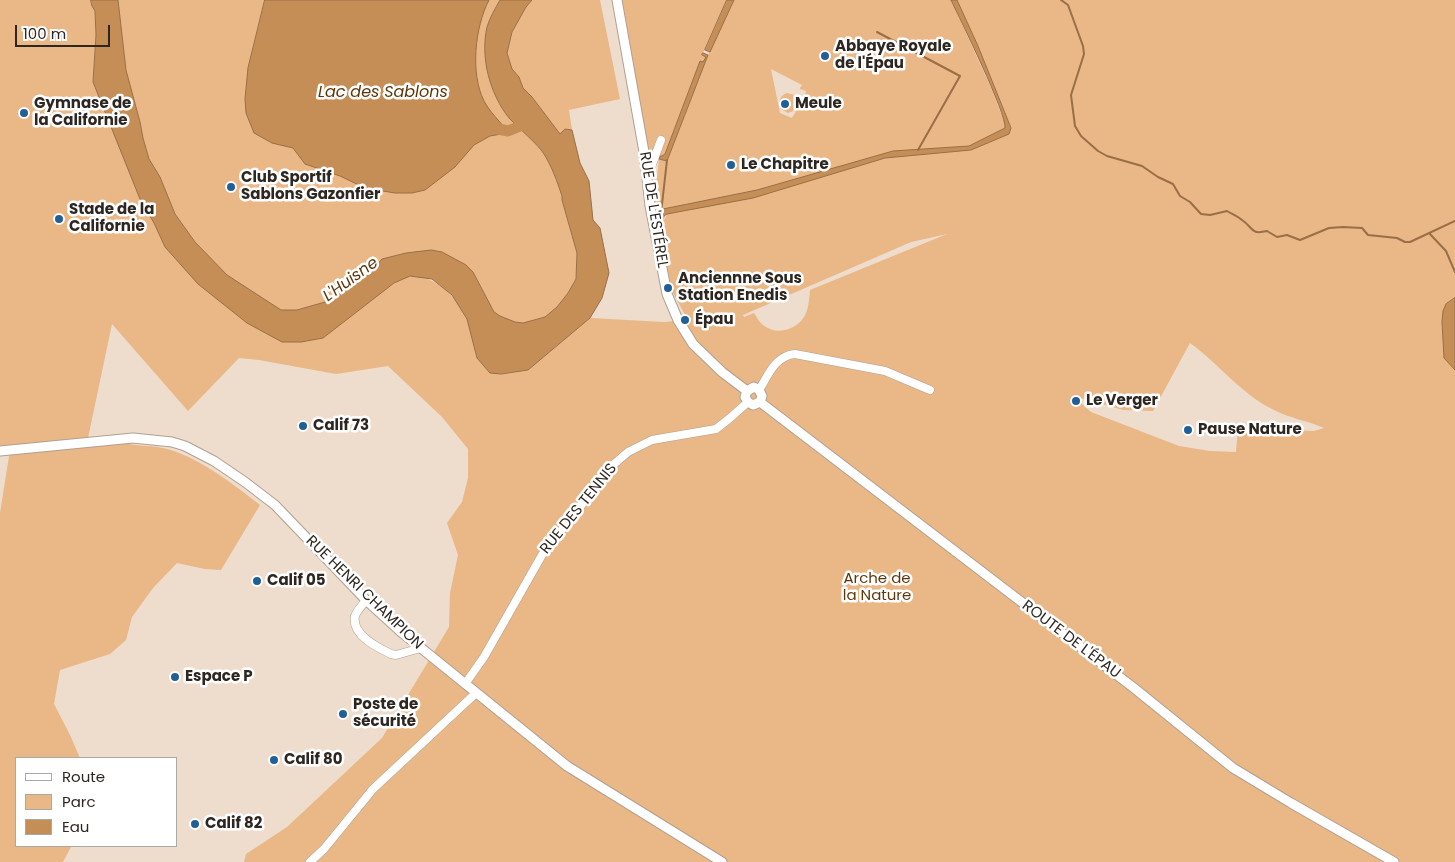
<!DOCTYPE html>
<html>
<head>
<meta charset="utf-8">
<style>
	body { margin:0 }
	#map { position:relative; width:1455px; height:862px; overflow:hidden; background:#eedccc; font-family:Poppins,sans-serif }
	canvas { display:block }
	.legend { position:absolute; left:15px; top:757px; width:162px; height:90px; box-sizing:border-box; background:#fff; border:1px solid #aba9a6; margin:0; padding:6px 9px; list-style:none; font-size:15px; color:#2e2721 }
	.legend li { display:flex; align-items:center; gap:10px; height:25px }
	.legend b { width:25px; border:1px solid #aba9a6 }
	.scale { position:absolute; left:15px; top:25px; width:95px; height:22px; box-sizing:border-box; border:2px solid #2e2721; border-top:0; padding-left:6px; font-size:15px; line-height:18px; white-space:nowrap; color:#2e2721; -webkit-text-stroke:4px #fff; paint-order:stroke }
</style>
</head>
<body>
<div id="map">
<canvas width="1455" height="862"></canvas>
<ul class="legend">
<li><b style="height:6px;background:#fff"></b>Route</li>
<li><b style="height:14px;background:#eab786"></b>Parc</li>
<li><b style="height:14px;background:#c68e57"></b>Eau</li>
</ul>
<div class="scale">100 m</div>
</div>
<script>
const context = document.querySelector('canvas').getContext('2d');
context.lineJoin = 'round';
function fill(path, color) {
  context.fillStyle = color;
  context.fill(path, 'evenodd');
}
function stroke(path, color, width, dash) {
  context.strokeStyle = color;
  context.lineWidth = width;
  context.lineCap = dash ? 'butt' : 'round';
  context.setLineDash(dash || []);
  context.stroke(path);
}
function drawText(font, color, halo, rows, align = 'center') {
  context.font = font + ' Poppins,sans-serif';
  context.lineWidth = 5;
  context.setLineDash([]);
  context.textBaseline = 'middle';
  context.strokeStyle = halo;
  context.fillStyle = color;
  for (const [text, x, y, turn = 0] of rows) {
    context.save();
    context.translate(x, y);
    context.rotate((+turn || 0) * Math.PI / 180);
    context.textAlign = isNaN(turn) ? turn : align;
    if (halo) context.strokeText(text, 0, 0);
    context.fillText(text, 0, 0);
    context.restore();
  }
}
const green = new Path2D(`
	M 0,0 L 91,0 L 92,6 L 95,11 L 96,35 L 93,82 L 165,247 L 323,338 C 338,326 395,277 410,276 C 434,274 460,299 468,320 C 472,332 474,345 477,358 L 501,374 L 528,370 L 590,318 L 664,322 L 688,320 L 673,293 L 657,226 L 662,225 L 667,214 L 693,209 L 663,209 L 660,223 L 656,224 L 654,204 L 659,159 L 667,161 L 708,55 L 734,0 L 951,0 L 992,90 L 1005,124 L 1011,128 L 978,46 L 957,0 L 1455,0 L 1455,862 L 244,862 L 246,854 L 287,827 L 382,738 L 449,627 L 450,593 L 458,555 L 447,523 L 462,502 L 468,478 L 468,449 L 442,417 L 388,366 L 336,374 L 259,360 L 239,358 L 188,411 L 112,324 L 88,438 L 0,447 ZM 771,69 L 802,85 L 800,88 L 800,89 L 806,91 L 805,96 L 792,118 L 780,113 ZM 947,234 L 810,290 C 809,299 809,309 804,317 C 796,330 776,336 763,325 C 759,322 757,317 754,313 L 744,317 L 743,315 L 911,242 ZM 1190,343 C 1219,364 1241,394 1274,410 C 1289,418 1308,421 1324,428 L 1314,431 L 1238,428 L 1236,452 L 1210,451 L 1179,446 L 1091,412 L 1073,396 L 1123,410 L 1153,411 Z
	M 118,0 L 500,0 C 495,9 490,17 487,27 C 480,58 490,94 509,118 C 519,129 537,143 544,154 C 552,167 557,182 562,196 L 562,200 L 577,253 L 576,279 L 568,293 L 557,307 L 545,317 L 523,323 L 515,322 L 500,316 L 494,312 L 473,272 L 442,252 L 406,253 L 382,259 L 375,267 L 346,290 L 325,302 L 297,310 L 281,310 L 227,276 L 195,242 L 175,214 L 160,177 L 149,159 L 143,138 L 140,122 L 126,70 Z
	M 532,0 L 600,0 L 620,99 L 569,110 L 572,130 L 566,129 L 560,134 L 532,97 L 523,88 L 519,77 L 512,69 L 507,53 L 512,32 L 526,7 Z
	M 617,0 L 727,0 L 703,53 L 702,55 L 706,57 L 703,63 L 700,61 L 665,154 L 662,156 L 644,152 Z
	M 787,93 L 795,95 L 798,101 L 793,111 L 788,113 L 781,109 C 779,102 779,96 787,93 Z
	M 115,440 C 133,448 153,444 171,450 C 204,461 233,484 260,505 L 221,570 L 205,569 L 177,563 L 153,588 L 132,617 L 126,640 L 110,654 L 60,670 L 54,704 L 70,735 L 80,758 L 16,758 L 16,846 L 72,846 L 71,847 L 63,862 L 0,862 L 0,513 L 10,450 Z`);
const water = new Path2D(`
	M 91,0 L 118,0 L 126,70 L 140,122 L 143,138 L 149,159 L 160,177 L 175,214 L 195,242 L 227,275 L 281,310 L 297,310 L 325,302 L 346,290 L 375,267 L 382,259 L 406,253 L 431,250 L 442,252 L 466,265 L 473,272 L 494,312 L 500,316 L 515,322 L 523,323 L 545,317 L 557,307 L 568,293 L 576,279 L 577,253 L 562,200 L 562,196 C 557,181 552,167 544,154 C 537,143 519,129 509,118 C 490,94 480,58 487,27 C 490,17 495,9 500,0 L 532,0 L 526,7 L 512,32 L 507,53 L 512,69 L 519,77 L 523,88 L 532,97 L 560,134 L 565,129 L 572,130 L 580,163 L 589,181 L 593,220 L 600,228 L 609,273 L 602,298 L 590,318 L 528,370 L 501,374 L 490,373 L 477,358 L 467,319 L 452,295 L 432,279 L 410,276 L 394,283 L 323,338 L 301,342 L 282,342 L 247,323 L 198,284 L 165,247 L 154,223 L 140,199 L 93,82 L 96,35 L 95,11 L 92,6 Z
	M 265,0 L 489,0 C 475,27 470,73 484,101 C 490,112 499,121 508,131 L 507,133 L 490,136 L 474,145 L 455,167 L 425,190 L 412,193 L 395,193 L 365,188 L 340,176 L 305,164 L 293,148 L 272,143 L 254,133 L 246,113 L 245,99 L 248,68 Z
	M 727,0 L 734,0 L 710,52 L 705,50 Z
	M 951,0 L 957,0 L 978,46 L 1011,128 L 1009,134 L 971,150 L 885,158 L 753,198 L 667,214 L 664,216 L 662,225 L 656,225 L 656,224 L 660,223 L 663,209 L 757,190 L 893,151 L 969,146 L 1005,128 C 1007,114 960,19 951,0 Z
	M 703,53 L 708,55 L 667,161 L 659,159 L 660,156 L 662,156 L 665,154 L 700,61 L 703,62 L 706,57 L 702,55 Z
	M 1455,298 L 1455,370 L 1444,358 L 1442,322 L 1443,311 L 1446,304 Z`);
const stream = new Path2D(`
	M 1061,0 L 1068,5 L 1083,46 L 1084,54 L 1071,95 L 1075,126 L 1081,136 L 1098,151 L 1107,156 L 1142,166 L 1158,177 L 1173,184 L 1180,196 L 1190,202 L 1201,214 L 1210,215 L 1227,211 C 1232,214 1238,216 1242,220 C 1254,228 1250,235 1267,231 L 1277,237 L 1287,235 L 1300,240 L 1329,228 L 1343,227 L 1362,228 L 1368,235 L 1397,238 L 1405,242 L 1410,242 L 1455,221
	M 877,32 L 960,76 L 918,150
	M 660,222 L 667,160
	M 1429,233 L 1446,251 L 1455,272`);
const river = new Path2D(`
	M 494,128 L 508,131 L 530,122`);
const minor = new Path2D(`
	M 647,178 L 661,140
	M 759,390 C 769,374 775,356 795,354 L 885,371 L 930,390
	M 366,600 C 363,605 357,610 355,616 C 351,635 378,648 391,654 L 396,655 L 421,648
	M 465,684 L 484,657 L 542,555 L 613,465 L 628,452 L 652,440 L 716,429 L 730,418 L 748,402
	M 310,862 L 324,849 L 373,789 L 476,693`);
const tertiary = new Path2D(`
	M 617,0 L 644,152 L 650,206 L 667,294 L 678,320 L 693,344 L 722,372 L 747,391
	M 747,391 L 754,387 L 759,390 L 762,396 L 760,402
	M 747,391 L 745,397 L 748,402 L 753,405 L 760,402
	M 760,402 L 1134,688 L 1233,768 L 1291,803 L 1394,862
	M 0,451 L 133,438 L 172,442 L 185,446 L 214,461 L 245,482 L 275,505 L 366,600 L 400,631 L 567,766 L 722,862`);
const markers = [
	[825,56,5,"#216096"],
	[785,104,5,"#216096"],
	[24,113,5,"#216096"],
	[731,165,5,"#216096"],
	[231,187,5,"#216096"],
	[59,219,5,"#216096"],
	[668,288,5,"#216096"],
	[685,320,5,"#216096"],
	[1076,401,5,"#216096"],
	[303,426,5,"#216096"],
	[1188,430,5,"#216096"],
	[257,581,5,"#216096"],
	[175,677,5,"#216096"],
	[343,714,5,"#216096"],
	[274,760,5,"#216096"],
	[195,824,5,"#216096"]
];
const poiNames = [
	["Abbaye Royale",835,47],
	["de l'Épau",835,64],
	["Gymnase de",34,104],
	["la Californie",34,121],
	["Meule",795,104],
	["Le Chapitre",741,165],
	["Club Sportif",241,178],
	["Sablons Gazonfier",241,195],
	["Stade de la",69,210],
	["Californie",69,227],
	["Anciennne Sous",678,279],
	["Station Enedis",678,296],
	["Épau",695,320],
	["Le Verger",1086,401],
	["Calif 73",313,426],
	["Pause Nature",1198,430],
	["Calif 05",267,581],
	["Espace P",185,677],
	["Poste de",353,705],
	["sécurité",353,722],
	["Calif 80",284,760],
	["Calif 82",205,824]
];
const streetNames = [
	["RUE DE L'ESTÉREL",653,210,81],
	["RUE DES TENNIS",579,509,-51],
	["RUE HENRI CHAMPION",364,593,44],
	["ROUTE DE L'ÉPAU",1071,640,37]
];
const parkNames = [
	["Arche de",877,579],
	["la Nature",877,596]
];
const waterNames = [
	["Lac des Sablons",383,93],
	["L'Huisne",351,280,-36]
];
fill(green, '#eab786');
fill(water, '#c68e57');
stroke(water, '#986f47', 1);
stroke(stream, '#986f47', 2);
stroke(river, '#c68e57', 11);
stroke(minor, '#b1a091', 9);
stroke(tertiary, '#b1a091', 11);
stroke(minor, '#fff', 8);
stroke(tertiary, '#fff', 9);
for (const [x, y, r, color] of markers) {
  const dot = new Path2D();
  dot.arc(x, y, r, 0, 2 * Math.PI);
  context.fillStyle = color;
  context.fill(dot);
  stroke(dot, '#fff', 2);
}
drawText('bold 15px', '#2e2721', '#fff', poiNames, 'left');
drawText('15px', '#2e2721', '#fff', streetNames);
drawText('15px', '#5f390d', '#fff', parkNames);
drawText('italic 16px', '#5c3609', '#fff', waterNames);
</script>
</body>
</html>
